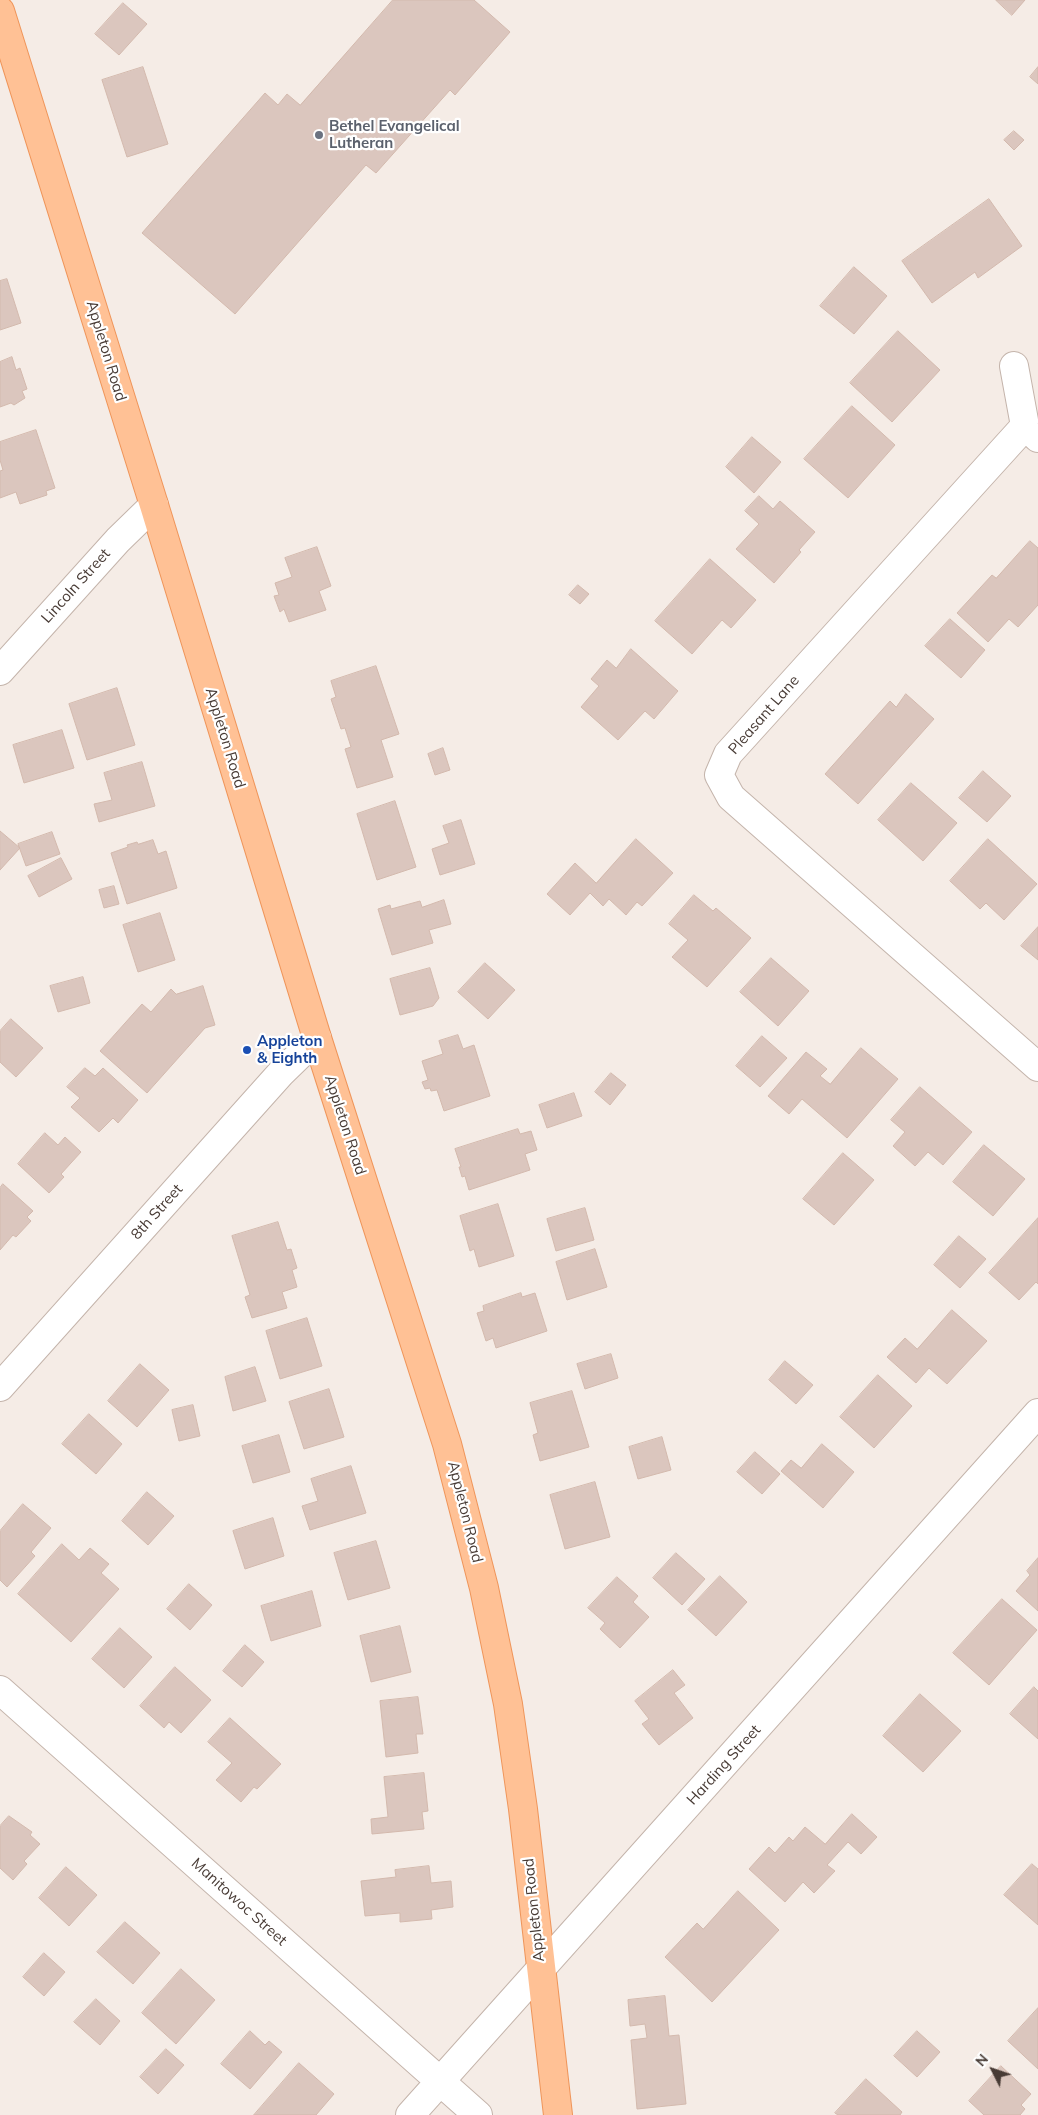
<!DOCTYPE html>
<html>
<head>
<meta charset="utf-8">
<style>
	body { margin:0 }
	#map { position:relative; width:1038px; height:2115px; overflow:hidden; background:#f5ece6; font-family:Mulish,sans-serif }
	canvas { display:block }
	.north { position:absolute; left:968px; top:2045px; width:50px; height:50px; -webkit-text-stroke:4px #fff; paint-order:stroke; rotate:311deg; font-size:14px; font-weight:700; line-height:20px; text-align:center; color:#483b35 }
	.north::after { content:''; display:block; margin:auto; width:18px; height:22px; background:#483b35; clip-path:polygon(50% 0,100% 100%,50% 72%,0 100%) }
</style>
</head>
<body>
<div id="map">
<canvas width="1038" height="2115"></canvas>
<div class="north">N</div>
</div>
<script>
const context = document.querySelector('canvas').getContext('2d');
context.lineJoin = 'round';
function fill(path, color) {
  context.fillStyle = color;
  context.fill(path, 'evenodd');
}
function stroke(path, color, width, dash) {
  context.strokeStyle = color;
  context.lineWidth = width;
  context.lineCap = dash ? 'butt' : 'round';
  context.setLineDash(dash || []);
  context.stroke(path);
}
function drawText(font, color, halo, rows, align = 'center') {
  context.font = font + ' Mulish,sans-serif';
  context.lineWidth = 4.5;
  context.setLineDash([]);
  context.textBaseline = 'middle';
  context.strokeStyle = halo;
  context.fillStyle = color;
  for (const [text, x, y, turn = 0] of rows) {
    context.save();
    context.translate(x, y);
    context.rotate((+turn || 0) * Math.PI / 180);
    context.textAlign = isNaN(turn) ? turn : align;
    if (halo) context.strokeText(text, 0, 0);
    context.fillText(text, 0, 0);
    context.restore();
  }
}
const building = new Path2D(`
	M 393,0 L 474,0 L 510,32 L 455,95 L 450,90 L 376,173 L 366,165 L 235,314 L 142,233 L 265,93 L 278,105 L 287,94 L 300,105 Z
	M 996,0 L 1025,0 L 1012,15 Z
	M 123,3 L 147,24 L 119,55 L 95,34 Z
	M 143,67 L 168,144 L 127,157 L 102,80 Z
	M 1038,67 L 1038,84 L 1030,77 Z
	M 1014,131 L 1024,140 L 1014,150 L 1004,140 Z
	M 989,199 L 1022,246 L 978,278 L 975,272 L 932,303 L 902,261 Z
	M 854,267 L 887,296 L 854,334 L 820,306 Z
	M 7,279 L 21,323 L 0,330 L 0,281 Z
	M 898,331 L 940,370 L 892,422 L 850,383 Z
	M 12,357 L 16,370 L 20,368 L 27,389 L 22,391 L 25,398 L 14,405 L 11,403 L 0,407 L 0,362 Z
	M 852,406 L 895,445 L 848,498 L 804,459 Z
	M 36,430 L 55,488 L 46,491 L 47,495 L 20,504 L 16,492 L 0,498 L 0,471 L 3,470 L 0,460 L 0,442 Z
	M 752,437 L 781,462 L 754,493 L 726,467 Z
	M 759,496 L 773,509 L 780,501 L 815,532 L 799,550 L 801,552 L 774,583 L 736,549 L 759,524 L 745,511 Z
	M 1030,541 L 1038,548 L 1038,605 L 1018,627 L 1009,619 L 988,642 L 957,613 L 992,575 L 996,578 Z
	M 317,547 L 331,586 L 319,591 L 326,610 L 289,622 L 284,609 L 280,612 L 274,596 L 279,595 L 275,583 L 292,577 L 285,558 Z
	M 710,559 L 756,600 L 731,628 L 722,620 L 692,654 L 655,621 Z
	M 578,585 L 589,594 L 580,604 L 569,595 Z
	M 950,619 L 985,650 L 961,678 L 925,646 Z
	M 631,649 L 678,691 L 654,719 L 645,711 L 618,740 L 581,707 L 599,686 L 591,679 L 607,660 L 616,668 Z
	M 376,666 L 399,734 L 381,740 L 393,777 L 357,788 L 345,749 L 351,747 L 345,728 L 341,729 L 331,699 L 336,697 L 331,681 Z
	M 117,688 L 135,745 L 87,760 L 69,704 Z
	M 906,694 L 934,719 L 858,804 L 825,774 L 890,701 L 896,707 Z
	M 62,730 L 74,768 L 24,783 L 13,745 Z
	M 443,748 L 450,770 L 435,775 L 428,754 Z
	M 142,762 L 155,806 L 99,822 L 94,804 L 112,800 L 104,773 Z
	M 983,771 L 1011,796 L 987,822 L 959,798 Z
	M 911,783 L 957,823 L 923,861 L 878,820 Z
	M 395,801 L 416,867 L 377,880 L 357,814 Z
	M 461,820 L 475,864 L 440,875 L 432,849 L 449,843 L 443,826 Z
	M 0,831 L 20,848 L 0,870 Z
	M 52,832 L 60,854 L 26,866 L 18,844 Z
	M 636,839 L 673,873 L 642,906 L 637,902 L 626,915 L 609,899 L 603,906 L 590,893 L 570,915 L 547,894 L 575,863 L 596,883 Z
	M 988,839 L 1037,884 L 1004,920 L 986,903 L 980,909 L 950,881 Z
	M 153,840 L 158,854 L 166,851 L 177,888 L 127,904 L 111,853 L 128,847 L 127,845 L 137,842 L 138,844 Z
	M 61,858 L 72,879 L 39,897 L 28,876 Z
	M 114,886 L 119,904 L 104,908 L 99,890 Z
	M 694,895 L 713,911 L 716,908 L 751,938 L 707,987 L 672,957 L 688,940 L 669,924 Z
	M 444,900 L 451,924 L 429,930 L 433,943 L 392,955 L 378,909 L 390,905 L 391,909 L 420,901 L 422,907 Z
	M 160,913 L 175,960 L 138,972 L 123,925 Z
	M 1038,927 L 1038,960 L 1021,946 Z
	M 771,958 L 809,991 L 778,1026 L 740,992 Z
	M 485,963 L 515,990 L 488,1019 L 458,992 Z
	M 430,968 L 439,998 L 433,1006 L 400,1015 L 390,979 Z
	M 83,977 L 90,1003 L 58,1012 L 50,986 Z
	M 203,986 L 215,1025 L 205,1028 L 147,1093 L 100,1051 L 142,1004 L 151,1012 L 171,989 L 176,994 Z
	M 11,1019 L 43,1048 L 16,1077 L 0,1062 L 0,1031 Z
	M 458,1035 L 463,1049 L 474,1045 L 490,1096 L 444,1111 L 437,1090 L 431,1091 L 430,1088 L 425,1089 L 422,1082 L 428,1080 L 422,1061 L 443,1054 L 439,1041 Z
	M 762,1036 L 787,1058 L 760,1087 L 736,1066 Z
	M 861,1048 L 898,1079 L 847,1138 L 802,1099 L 789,1114 L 768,1096 L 806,1052 L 827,1069 L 820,1076 L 830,1084 Z
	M 85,1068 L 95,1076 L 103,1068 L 138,1100 L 118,1123 L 113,1118 L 99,1132 L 71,1107 L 80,1098 L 67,1087 Z
	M 611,1073 L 626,1085 L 610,1105 L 595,1092 Z
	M 920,1087 L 972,1132 L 943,1165 L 928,1152 L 915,1166 L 893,1146 L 905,1132 L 891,1120 Z
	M 574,1093 L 582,1116 L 547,1128 L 539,1105 Z
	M 518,1129 L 520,1134 L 531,1131 L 537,1150 L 525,1154 L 530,1170 L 469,1190 L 465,1176 L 462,1177 L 459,1167 L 461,1167 L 455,1149 Z
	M 45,1133 L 58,1145 L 65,1137 L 81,1152 L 61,1174 L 64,1177 L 49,1193 L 18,1164 Z
	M 984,1145 L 1025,1179 L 993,1216 L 953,1182 Z
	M 843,1153 L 874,1180 L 834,1225 L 803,1199 Z
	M 3,1184 L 33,1211 L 27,1217 L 31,1221 L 16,1237 L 13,1235 L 0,1250 L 0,1188 Z
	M 498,1204 L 514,1256 L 479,1267 L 474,1249 L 470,1251 L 460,1216 Z
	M 585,1208 L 594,1240 L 556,1251 L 547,1219 Z
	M 1038,1218 L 1038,1284 L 1036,1282 L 1019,1300 L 989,1273 Z
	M 278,1222 L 287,1250 L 291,1249 L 297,1268 L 292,1270 L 297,1287 L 282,1292 L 287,1308 L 252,1318 L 245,1297 L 250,1295 L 232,1236 Z
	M 959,1236 L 986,1259 L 960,1288 L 934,1265 Z
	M 595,1249 L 607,1287 L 567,1300 L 556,1262 Z
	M 521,1293 L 522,1297 L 535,1293 L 547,1331 L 496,1348 L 493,1338 L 486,1341 L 477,1313 L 484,1311 L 483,1306 Z
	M 952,1310 L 987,1341 L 947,1384 L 929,1368 L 916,1383 L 887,1357 L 905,1338 L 917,1349 Z
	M 307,1318 L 322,1366 L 280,1379 L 266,1331 Z
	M 611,1354 L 618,1378 L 585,1389 L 577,1364 Z
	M 785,1361 L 813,1385 L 796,1404 L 769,1380 Z
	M 140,1364 L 169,1390 L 137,1427 L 108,1401 Z
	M 255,1367 L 266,1401 L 233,1411 L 225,1377 Z
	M 878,1375 L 912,1406 L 874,1448 L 840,1417 Z
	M 329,1389 L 344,1437 L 304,1449 L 289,1402 Z
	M 572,1391 L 589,1447 L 540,1461 L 533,1435 L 538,1433 L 530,1403 Z
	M 193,1405 L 200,1436 L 179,1441 L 172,1410 Z
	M 89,1414 L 122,1444 L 96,1474 L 62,1444 Z
	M 279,1435 L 290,1472 L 253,1483 L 242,1446 Z
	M 662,1437 L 671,1470 L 638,1479 L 629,1447 Z
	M 822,1444 L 854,1472 L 823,1508 L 781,1471 L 791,1460 L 801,1468 Z
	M 755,1452 L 780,1474 L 762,1494 L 737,1472 Z
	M 351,1466 L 366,1513 L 310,1530 L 302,1506 L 318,1501 L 311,1479 Z
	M 595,1482 L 610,1537 L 565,1549 L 550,1495 Z
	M 147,1492 L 174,1516 L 148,1545 L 122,1521 Z
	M 23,1504 L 51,1528 L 31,1552 L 35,1556 L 7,1587 L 0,1580 L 0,1531 Z
	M 273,1518 L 284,1556 L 245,1569 L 233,1531 Z
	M 376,1541 L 390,1588 L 348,1600 L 334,1553 Z
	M 62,1544 L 79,1560 L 90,1548 L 109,1564 L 101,1573 L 119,1589 L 71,1642 L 18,1594 Z
	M 676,1553 L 705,1579 L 682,1605 L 653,1578 Z
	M 1038,1558 L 1038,1611 L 1016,1591 L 1030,1575 L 1027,1571 Z
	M 720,1576 L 747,1602 L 716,1636 L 688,1610 Z
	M 617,1577 L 638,1596 L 633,1602 L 649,1617 L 620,1648 L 600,1629 L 605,1623 L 588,1608 Z
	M 189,1584 L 212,1605 L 190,1630 L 167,1609 Z
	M 312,1591 L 321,1626 L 271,1641 L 261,1606 Z
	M 1002,1599 L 1037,1630 L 989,1685 L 953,1653 Z
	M 400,1626 L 411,1672 L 371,1682 L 360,1636 Z
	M 120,1628 L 152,1657 L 124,1688 L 92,1659 Z
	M 245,1645 L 264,1662 L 242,1687 L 223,1671 Z
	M 175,1667 L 211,1700 L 181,1733 L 169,1722 L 164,1728 L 140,1706 Z
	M 673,1670 L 685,1685 L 674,1693 L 693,1718 L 659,1745 L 642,1724 L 649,1719 L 635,1701 Z
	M 1034,1687 L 1038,1691 L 1038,1739 L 1010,1714 Z
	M 920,1694 L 961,1731 L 923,1772 L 883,1736 Z
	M 418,1697 L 423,1734 L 416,1734 L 418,1753 L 386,1757 L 380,1701 Z
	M 230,1718 L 281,1764 L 257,1789 L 254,1787 L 241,1802 L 216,1780 L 232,1763 L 208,1742 Z
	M 424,1773 L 428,1811 L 422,1812 L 424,1829 L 372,1834 L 371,1819 L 388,1817 L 384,1777 Z
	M 852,1814 L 877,1837 L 861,1854 L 848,1842 L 827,1865 L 835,1871 L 814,1893 L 803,1882 L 785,1902 L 749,1869 L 769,1847 L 775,1853 L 789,1837 L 793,1841 L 805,1827 L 825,1844 Z
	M 9,1816 L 32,1832 L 30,1835 L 40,1844 L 24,1861 L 27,1864 L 13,1880 L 0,1868 L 0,1826 Z
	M 1032,1864 L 1038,1869 L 1038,1925 L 1004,1895 Z
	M 429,1866 L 431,1883 L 451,1881 L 453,1907 L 431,1910 L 432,1919 L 400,1922 L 400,1913 L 365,1916 L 361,1881 L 396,1877 L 395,1870 Z
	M 66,1867 L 97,1895 L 69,1926 L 39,1898 Z
	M 738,1891 L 779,1930 L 712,2002 L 665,1957 L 697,1923 L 703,1929 Z
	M 125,1922 L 160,1953 L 133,1984 L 97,1952 Z
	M 44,1953 L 65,1972 L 44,1996 L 23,1977 Z
	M 181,1969 L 215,2000 L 176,2044 L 142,2013 Z
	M 665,1996 L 669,2036 L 679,2035 L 686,2104 L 637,2109 L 631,2040 L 647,2038 L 645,2024 L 630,2026 L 628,2000 Z
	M 96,1999 L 120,2021 L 100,2045 L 74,2022 Z
	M 1038,2008 L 1038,2069 L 1008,2041 Z
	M 250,2031 L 265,2045 L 269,2041 L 282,2052 L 250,2089 L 221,2064 Z
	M 917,2031 L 940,2052 L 917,2077 L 894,2056 Z
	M 166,2049 L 184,2065 L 158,2094 L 140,2077 Z
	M 299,2063 L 334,2094 L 316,2115 L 254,2115 Z
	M 1001,2066 L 1031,2094 L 1021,2105 L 1025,2109 L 1020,2115 L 984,2115 L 969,2101 Z
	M 866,2079 L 902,2112 L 900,2115 L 838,2115 L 835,2113 Z`);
const minor = new Path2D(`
	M 1014,366 L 1025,426 L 1038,438
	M 1025,426 L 728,754 L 719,775 L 731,797 L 1038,1067
	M 0,671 L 118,540 L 154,505
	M 0,1387 L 281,1073 L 317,1038
	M 0,1690 L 478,2115
	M 410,2115 L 1038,1413`);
const major = new Path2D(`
	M 0,11 L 154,505 L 317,1038 L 447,1444 L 484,1588 L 508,1704 L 523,1809 L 558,2115`);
const markers = [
	[319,135,5,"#6b7280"],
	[247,1050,5,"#1a4fb4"]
];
const worshipNames = [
	["Bethel Evangelical",329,126],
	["Lutheran",329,143]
];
const streetNames = [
	["Appleton Road",106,351,73],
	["Lincoln Street",76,586,-48],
	["Pleasant Lane",764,715,-49],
	["Appleton Road",225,738,73],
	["Appleton Road",345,1125,72],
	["8th Street",157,1212,-48],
	["Appleton Road",465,1512,76],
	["Harding Street",724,1765,-48],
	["Manitowoc Street",239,1902,42],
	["Appleton Road",534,1910,-96]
];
const transitNames = [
	["Appleton",257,1041],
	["& Eighth",257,1058]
];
fill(building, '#dbc6be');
stroke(building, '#d3b9ad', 1);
stroke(minor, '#c4b4ab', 30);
stroke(major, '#ef955a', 30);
stroke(minor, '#fff', 28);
stroke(major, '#ffc195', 28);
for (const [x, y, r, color] of markers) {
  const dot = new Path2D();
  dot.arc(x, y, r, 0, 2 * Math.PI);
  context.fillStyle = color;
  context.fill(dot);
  stroke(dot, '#fff', 2);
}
drawText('bold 15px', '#5b616d', '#fff', worshipNames, 'left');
drawText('15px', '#483b35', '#fff', streetNames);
drawText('bold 15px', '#164399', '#fff', transitNames, 'left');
</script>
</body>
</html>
